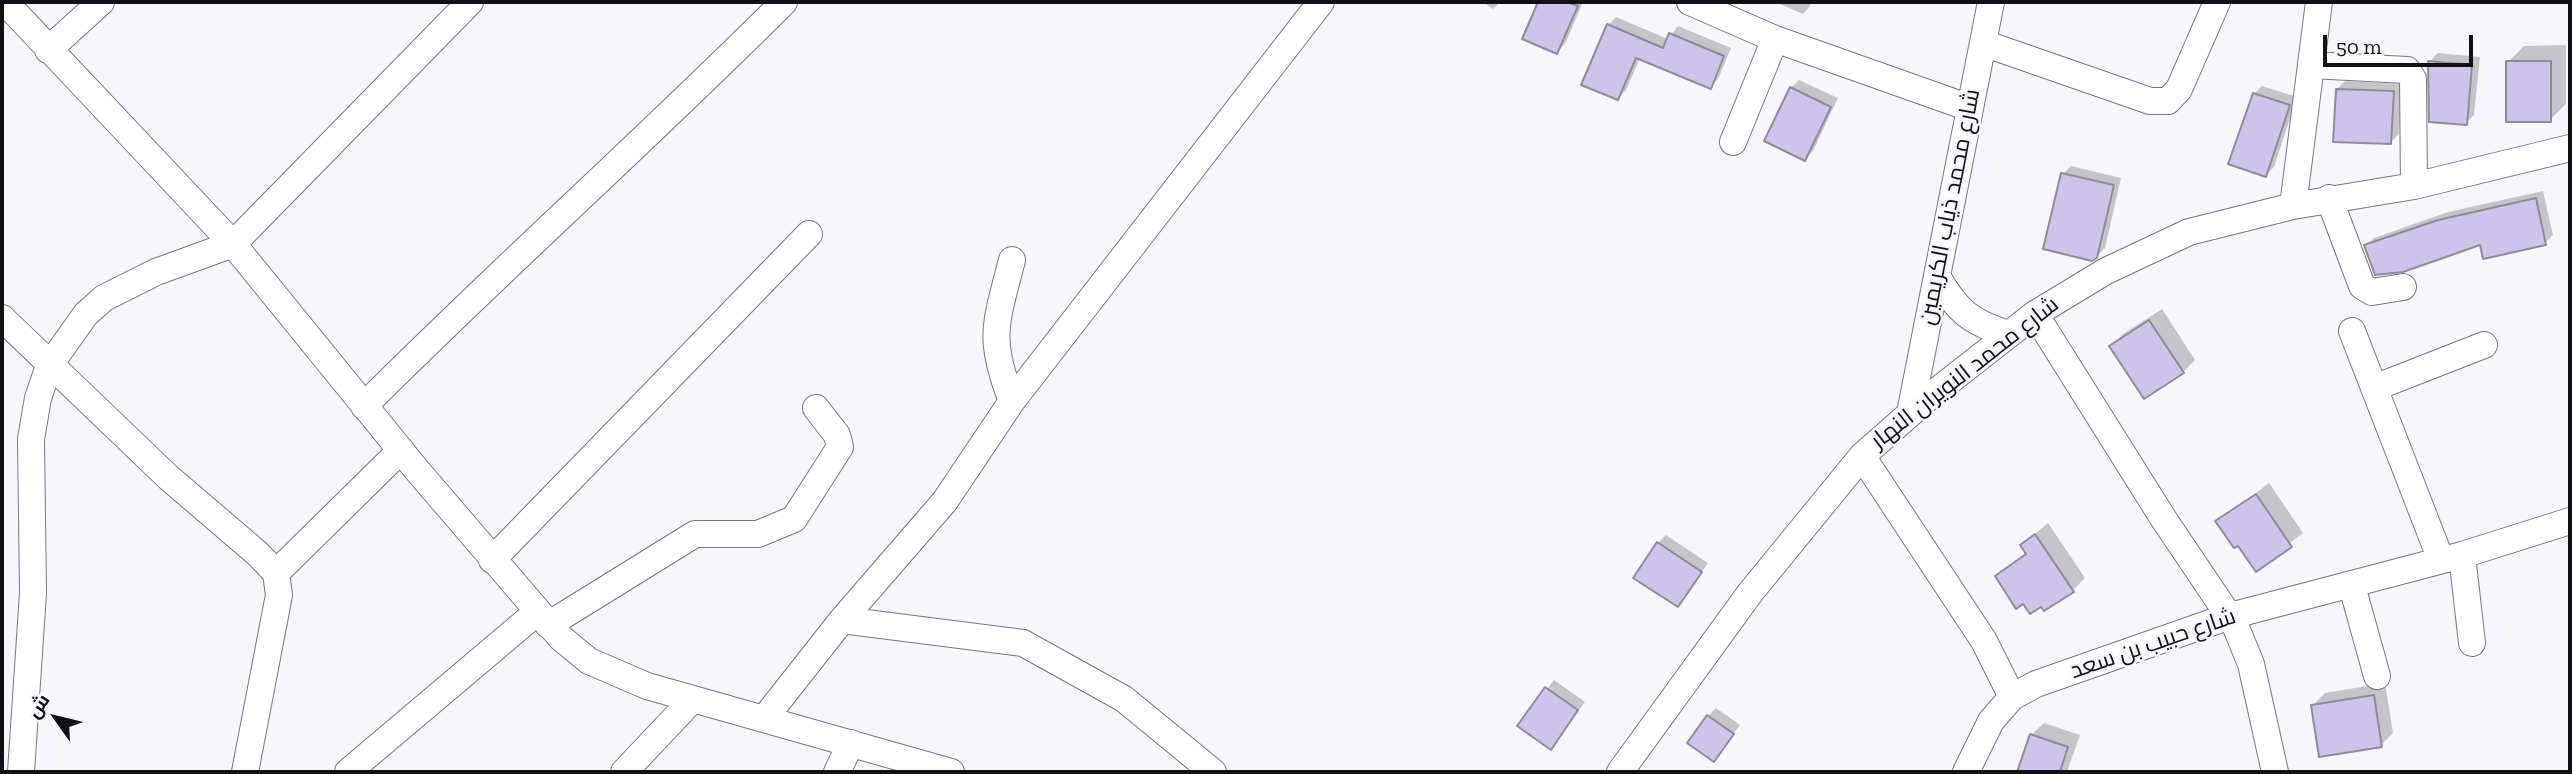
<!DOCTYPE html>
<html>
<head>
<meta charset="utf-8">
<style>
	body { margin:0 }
	#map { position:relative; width:2572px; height:774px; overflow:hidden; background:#f7f5fe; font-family:"Zilla Slab",Cairo,serif }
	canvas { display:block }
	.frame { position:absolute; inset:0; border:4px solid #111014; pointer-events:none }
	.north { position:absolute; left:21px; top:683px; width:70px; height:70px; -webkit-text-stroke:5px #f7f5fe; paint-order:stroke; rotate:304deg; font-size:19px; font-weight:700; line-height:28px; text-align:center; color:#111014 }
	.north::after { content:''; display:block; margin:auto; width:24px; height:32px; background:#111014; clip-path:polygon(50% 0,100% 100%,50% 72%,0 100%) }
	.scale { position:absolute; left:2323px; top:35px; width:150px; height:32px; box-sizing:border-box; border:4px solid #111014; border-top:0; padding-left:9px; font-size:21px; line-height:24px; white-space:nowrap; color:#111014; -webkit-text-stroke:5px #f7f5fe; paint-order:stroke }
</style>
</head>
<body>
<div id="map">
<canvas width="2572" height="774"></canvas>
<div class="frame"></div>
<div class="north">ش</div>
<div class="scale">50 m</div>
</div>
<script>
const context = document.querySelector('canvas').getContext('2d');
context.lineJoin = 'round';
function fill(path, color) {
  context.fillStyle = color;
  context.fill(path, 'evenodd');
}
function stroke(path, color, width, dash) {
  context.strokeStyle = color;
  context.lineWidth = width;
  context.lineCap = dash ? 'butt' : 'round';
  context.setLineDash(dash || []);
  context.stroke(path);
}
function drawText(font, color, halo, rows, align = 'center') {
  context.font = font + ' "Zilla Slab",Cairo,serif';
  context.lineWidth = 5;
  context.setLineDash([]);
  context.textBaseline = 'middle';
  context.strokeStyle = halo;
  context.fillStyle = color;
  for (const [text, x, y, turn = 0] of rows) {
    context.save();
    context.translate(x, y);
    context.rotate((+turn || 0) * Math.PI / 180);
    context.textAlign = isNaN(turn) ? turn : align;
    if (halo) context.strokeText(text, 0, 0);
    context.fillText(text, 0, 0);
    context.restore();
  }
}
const shadow = new Path2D(`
	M 1483,2 L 1500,2 L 1493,9 Z
	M 1540,2 L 1583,2 L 1565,44 L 1557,52 L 1524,38 Z
	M 1775,2 L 1813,2 L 1803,14 Z
	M 1616,17 L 1668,39 L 1678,26 L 1731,48 L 1718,79 L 1710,87 L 1640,58 L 1626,90 L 1618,98 L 1608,25 Z
	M 2566,45 L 2566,104 L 2550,120 L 2508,62 L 2524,46 Z
	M 2438,53 L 2480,57 L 2474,115 L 2466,123 L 2430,61 Z
	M 1799,80 L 1838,98 L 1813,151 L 1805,159 L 1791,88 Z
	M 2345,81 L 2401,84 L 2399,134 L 2391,142 L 2337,89 Z
	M 2262,86 L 2297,97 L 2274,167 L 2266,175 L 2254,94 Z
	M 2071,166 L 2121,178 L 2105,248 L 2096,257 L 2063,174 Z
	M 2543,191 L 2553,235 L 2545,243 L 2366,246 L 2374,238 L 2448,212 Z
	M 2162,309 L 2195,360 L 2183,372 L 2111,346 L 2123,334 Z
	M 2269,483 L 2303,533 L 2256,569 L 2238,543 L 2218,522 Z
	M 2048,523 L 2085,578 L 2073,590 L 2042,604 L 2024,602 L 1997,576 L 2027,552 L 2022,545 Z
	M 1666,535 L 1708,563 L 1678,605 L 1658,543 Z
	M 1554,680 L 1585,702 L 1551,747 L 1520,725 Z
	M 2385,683 L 2393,733 L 2381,745 L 2313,705 L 2325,693 Z
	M 1716,708 L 1740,725 L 1714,760 L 1708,716 Z
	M 2044,723 L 2080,735 L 2067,772 L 2019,772 L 2031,735 Z`);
const building = new Path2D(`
	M 1538,2 L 1567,2 L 1578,6 L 1557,54 L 1522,39 Z
	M 1607,24 L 1663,48 L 1669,33 L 1724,56 L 1711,89 L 1636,58 L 1618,100 L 1581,85 Z
	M 2428,61 L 2472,65 L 2467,125 L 2429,122 Z
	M 2506,61 L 2551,61 L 2551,122 L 2506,122 Z
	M 1790,87 L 1831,107 L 1805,161 L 1764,141 Z
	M 2336,89 L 2394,91 L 2391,144 L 2333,142 Z
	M 2253,93 L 2290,105 L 2266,177 L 2228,164 Z
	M 2061,173 L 2114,185 L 2097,258 L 2092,261 L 2043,249 Z
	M 2536,198 L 2546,245 L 2483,259 L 2480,245 L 2403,272 L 2375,275 L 2364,245 L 2438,220 Z
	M 2149,320 L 2184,373 L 2144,399 L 2109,346 Z
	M 2256,494 L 2292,547 L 2256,572 L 2238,546 L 2234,548 L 2215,521 Z
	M 2035,534 L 2074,592 L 2044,611 L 2041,607 L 2030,614 L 2023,604 L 2016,609 L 1995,576 L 2026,554 L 2020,545 Z
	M 1657,542 L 1702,572 L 1678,607 L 1633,578 Z
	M 1545,687 L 1578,710 L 1551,750 L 1517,726 Z
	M 2374,695 L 2382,747 L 2319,757 L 2311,705 Z
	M 1707,715 L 1734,734 L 1714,762 L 1687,743 Z
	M 2030,734 L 2068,747 L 2060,772 L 2017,772 Z`);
const minor = new Path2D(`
	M 5,2 L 233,244 L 416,469 L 561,638 L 589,661 L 647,686 L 951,772
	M 1690,2 L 1775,39 L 1970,108
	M 1983,43 L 2150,101 L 2168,101 L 2179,89 L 2217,2
	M 48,50 L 101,2
	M 2311,65 L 2407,70 L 2413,79 L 2414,186
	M 1733,142 L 1775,39
	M 2329,198 L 2362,286 L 2372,292 L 2403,287
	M 2293,206 L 2319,2
	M 1012,260 C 996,323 987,338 1012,401
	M 1937,276 C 1957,311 1970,322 2008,334
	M 2035,314 L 2163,518 L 2235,625 L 2251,664 L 2275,772
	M 2,318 L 168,477 L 258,554 L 276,573 L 279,595 L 245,772
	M 2352,331 L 2441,560
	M 2374,388 L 2484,345
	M 364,406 C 502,268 647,139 784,2
	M 1910,413 L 1991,2
	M 1862,456 L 1984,641 L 2012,697 L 2036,684 L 2230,616 L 2462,555 L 2570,521
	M 2462,555 L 2472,643
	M 492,560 L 809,234
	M 276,573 L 401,450
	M 2352,586 L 2377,676
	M 842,620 L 1023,643 L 1124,699 L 1213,772
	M 548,625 L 695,534 L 758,534 L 794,519 L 840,447 L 837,435 L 816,408
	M 764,719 L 842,620 L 945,501 L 1012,401 L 1321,2
	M 21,772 L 33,593 L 31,439 L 38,398 L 49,366 L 86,314 L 104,298 L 156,272 L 233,244 L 470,2
	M 348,772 L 536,613
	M 624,772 L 693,699
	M 837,772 L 851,743
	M 1620,772 L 1750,593 L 1862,456 L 1929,397 L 2035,314 L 2106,271 L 2189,232 L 2293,206 L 2414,186 L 2570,148
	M 1966,772 L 1991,721 L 2012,697`);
const streetNames = [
	["شارع محمد ذياب الكريمين",1950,207,-79],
	["شارع محمد النويران النهار",1965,373,-38],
	["شارع حبيب بن سعد",2153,644,-19]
];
fill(shadow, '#0003');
fill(building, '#cec3eb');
stroke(building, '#8f8c97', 2);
stroke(minor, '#77757f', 28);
stroke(minor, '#fff', 26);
drawText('23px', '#111014', '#f7f5fe', streetNames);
</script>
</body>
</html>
